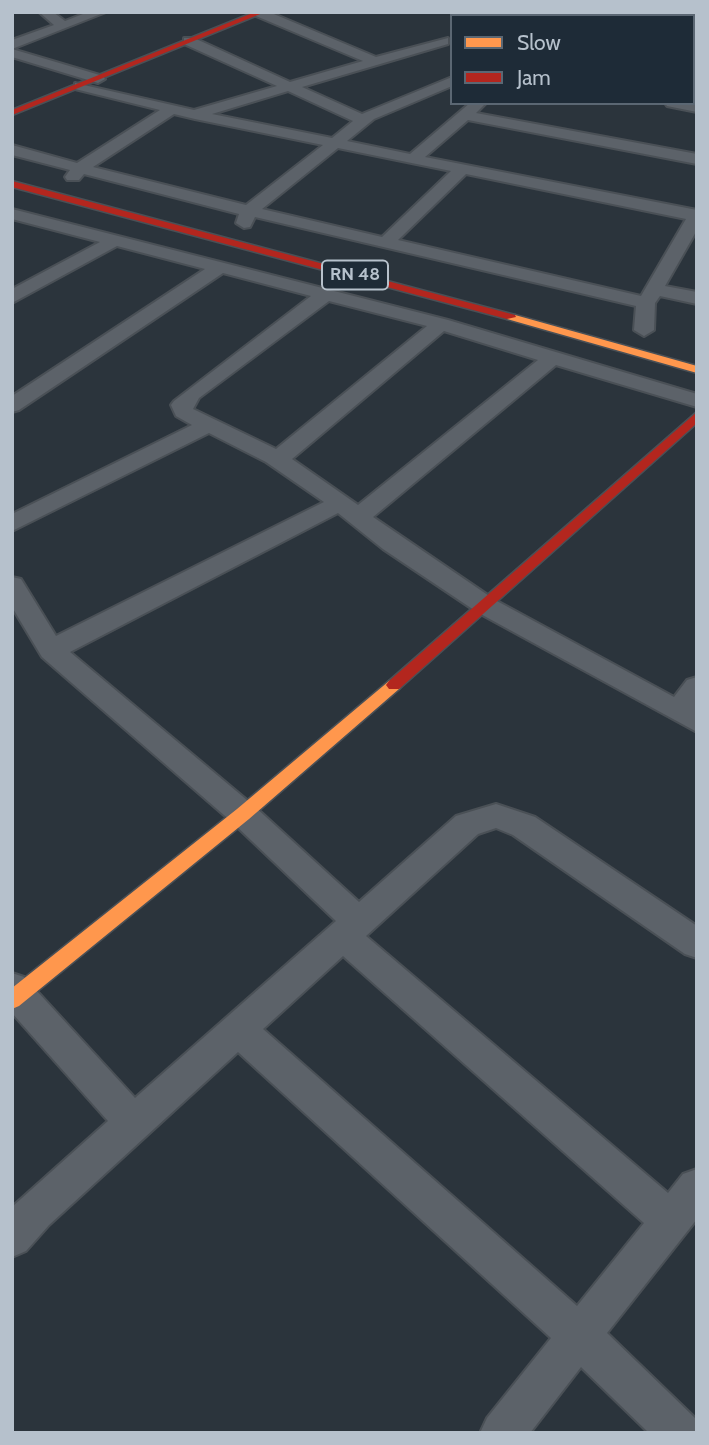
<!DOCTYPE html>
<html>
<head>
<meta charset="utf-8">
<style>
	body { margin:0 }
	#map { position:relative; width:709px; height:1445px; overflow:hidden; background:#2b343c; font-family:Cabin,sans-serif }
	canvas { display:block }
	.frame { position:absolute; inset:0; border:14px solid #b6c1cc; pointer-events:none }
	.legend { position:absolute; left:450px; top:14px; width:245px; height:91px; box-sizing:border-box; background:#1e2b37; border:2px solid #5b6773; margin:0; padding:9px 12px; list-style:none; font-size:21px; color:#b6c1cc }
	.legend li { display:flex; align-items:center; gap:14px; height:35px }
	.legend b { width:35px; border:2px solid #5b6773 }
</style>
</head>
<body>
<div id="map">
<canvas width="709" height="1445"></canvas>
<div class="frame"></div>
<ul class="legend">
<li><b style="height:9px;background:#ff974d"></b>Slow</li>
<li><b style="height:9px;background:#b3261e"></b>Jam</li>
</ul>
</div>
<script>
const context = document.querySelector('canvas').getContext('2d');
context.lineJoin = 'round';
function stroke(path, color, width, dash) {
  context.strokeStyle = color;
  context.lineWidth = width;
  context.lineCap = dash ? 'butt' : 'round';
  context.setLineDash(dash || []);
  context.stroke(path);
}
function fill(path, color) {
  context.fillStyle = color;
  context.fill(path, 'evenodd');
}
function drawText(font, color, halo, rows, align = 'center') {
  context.font = font + ' Cabin,sans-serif';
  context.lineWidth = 5;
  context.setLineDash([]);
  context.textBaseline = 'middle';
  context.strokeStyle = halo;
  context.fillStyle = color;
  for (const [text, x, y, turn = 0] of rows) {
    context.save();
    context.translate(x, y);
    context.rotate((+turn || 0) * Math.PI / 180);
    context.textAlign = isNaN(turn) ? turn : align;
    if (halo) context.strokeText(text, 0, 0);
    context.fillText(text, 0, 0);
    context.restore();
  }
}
const street = new Path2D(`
	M 39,12 L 53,12 L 65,21 L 88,12 L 106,12 L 12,49 L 12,40 L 54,25 Z
	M 254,12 L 269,12 L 376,57 L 448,38 L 448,44 L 302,87 L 362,114 L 452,77 L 452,86 L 374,119 L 347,141 L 410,154 L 470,103 L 486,103 L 476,113 L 697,154 L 697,164 L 468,120 L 425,157 L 697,210 L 697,230 L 665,286 L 697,292 L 697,304 L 660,296 L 655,303 L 654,330 L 644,336 L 634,330 L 636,306 L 255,217 L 250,227 L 244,228 L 236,223 L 239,214 L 84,174 L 79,180 L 67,180 L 65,177 L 70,170 L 12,155 L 12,145 L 77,163 L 160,110 L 75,89 L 75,83 L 194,110 L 277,86 L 184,44 L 184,38 L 194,38 L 290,82 L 363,61 L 256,16 ZM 288,91 L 353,121 L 332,138 L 212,114 ZM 174,114 L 195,119 L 323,145 L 246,205 L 93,167 ZM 338,148 L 451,171 L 382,237 L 262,209 ZM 466,174 L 686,219 L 641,296 L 398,240 Z
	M 521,12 L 539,12 L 534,16 L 516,16 Z
	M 684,12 L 697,12 L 697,17 L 686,15 Z
	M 12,49 L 103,76 L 105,79 L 98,83 L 12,57 Z
	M 693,61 L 697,61 L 697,69 L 693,69 Z
	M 665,103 L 697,104 L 697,112 L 667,106 Z
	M 12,209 L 448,320 L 697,394 L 697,407 L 556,365 L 373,517 L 495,600 L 674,697 L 687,680 L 697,677 L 697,732 L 477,612 L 383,549 L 338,513 L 70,652 L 254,806 L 359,902 L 456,816 L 496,804 L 535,817 L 697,926 L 697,958 L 685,954 L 513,835 L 496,828 L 478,834 L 366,936 L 668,1193 L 683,1174 L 697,1169 L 697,1219 L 607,1333 L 695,1418 L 697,1433 L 649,1433 L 581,1367 L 530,1433 L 480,1433 L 487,1418 L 551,1338 L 238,1052 L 49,1225 L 26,1251 L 12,1257 L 12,1207 L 108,1121 L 12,1013 L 12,973 L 24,977 L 135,1098 L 336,921 L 232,822 L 42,657 L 12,607 L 12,577 L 21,579 L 56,636 L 324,502 L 266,462 L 209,433 L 12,531 L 12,514 L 192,425 L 176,416 L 171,405 L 174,401 L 311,296 L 223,273 L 19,410 L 12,412 L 12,396 L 205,269 L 117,246 L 12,303 L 12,289 L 100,242 L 12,219 ZM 329,301 L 427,326 L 276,449 L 193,409 L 199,398 ZM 444,331 L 538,360 L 358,505 L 292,459 ZM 343,956 L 644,1223 L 577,1306 L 263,1029 Z`);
const slow = new Path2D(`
	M 507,315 L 515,315 L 697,366 L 697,373 L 507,319 Z
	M 394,679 L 402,685 L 399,689 L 249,819 L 19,1006 L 12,1009 L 12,988 L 237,809 L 389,681 Z`);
const jam = new Path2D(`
	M 255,12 L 265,12 L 12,115 L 12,110 Z
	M 12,181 L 515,315 L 516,317 L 507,319 L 12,187 Z
	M 697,412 L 697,423 L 399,689 L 389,689 L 386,685 L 389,681 Z`);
const shields = [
	[355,275,66]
];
const shieldNames = [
	["RN 48",355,275]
];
stroke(street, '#4a5056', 4);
stroke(slow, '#4a5056', 3);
stroke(jam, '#4a5056', 3);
fill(street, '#5c6269');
fill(slow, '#ff974d');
fill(jam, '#b3261e');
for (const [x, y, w] of shields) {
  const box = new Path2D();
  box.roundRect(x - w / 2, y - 14.5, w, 29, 5);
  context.fillStyle = '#1e2b37';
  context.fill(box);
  stroke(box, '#b6c1cc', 2);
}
drawText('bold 18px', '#b6c1cc', null, shieldNames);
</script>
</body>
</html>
